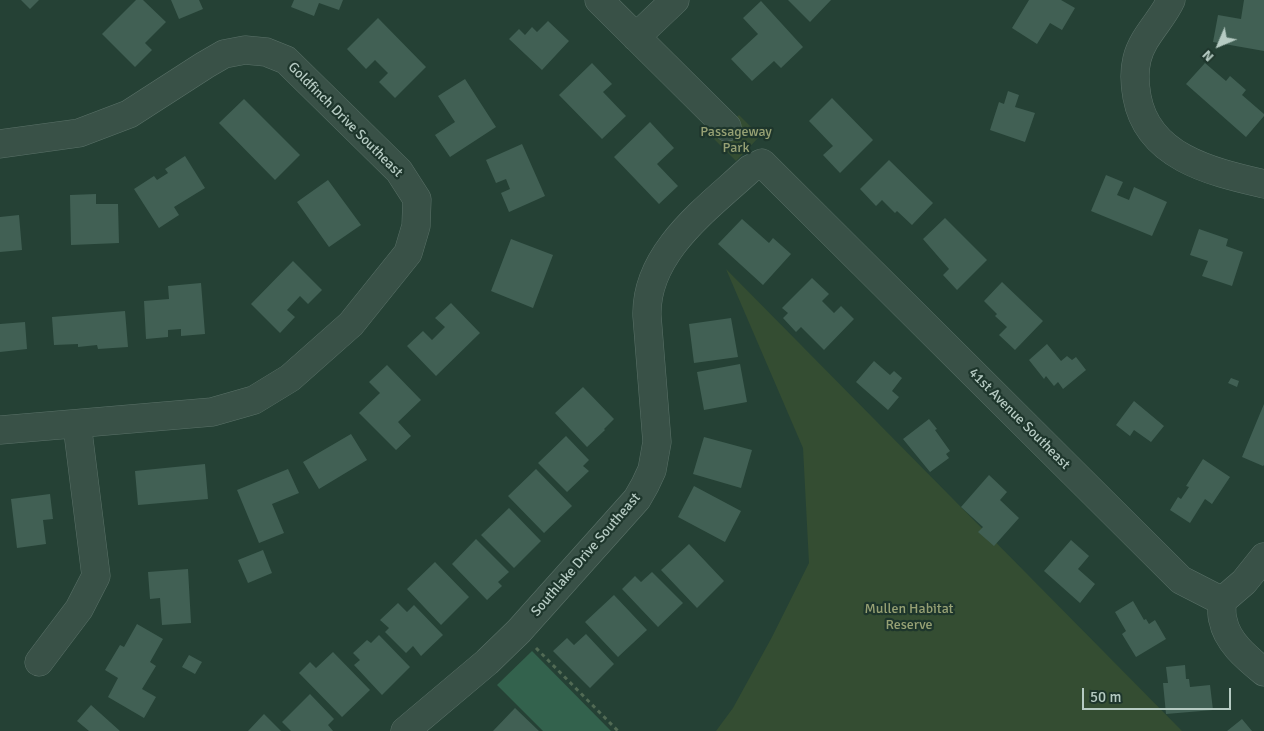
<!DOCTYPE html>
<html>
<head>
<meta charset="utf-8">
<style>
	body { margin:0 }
	#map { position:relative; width:1264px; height:731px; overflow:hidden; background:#254135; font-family:Signika,sans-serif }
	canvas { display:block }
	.north { position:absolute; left:1194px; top:20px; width:50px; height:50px; -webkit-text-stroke:4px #1e362c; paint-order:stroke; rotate:225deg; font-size:14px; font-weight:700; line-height:20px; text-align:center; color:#b6cbc3 }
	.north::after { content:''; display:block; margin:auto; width:18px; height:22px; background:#b6cbc3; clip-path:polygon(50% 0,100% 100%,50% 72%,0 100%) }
	.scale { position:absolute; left:1082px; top:688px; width:149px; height:22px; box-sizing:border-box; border:2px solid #b6cbc3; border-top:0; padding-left:6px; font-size:15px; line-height:18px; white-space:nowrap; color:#b6cbc3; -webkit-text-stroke:4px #1e362c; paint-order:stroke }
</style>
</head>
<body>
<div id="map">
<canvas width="1264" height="731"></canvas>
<div class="north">N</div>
<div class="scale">50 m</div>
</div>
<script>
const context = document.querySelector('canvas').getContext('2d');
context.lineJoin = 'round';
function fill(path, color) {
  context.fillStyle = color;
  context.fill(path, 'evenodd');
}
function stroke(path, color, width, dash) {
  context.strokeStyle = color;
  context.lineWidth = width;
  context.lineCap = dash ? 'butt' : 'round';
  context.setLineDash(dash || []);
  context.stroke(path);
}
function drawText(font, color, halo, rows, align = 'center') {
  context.font = font + ' Signika,sans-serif';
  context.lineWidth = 4.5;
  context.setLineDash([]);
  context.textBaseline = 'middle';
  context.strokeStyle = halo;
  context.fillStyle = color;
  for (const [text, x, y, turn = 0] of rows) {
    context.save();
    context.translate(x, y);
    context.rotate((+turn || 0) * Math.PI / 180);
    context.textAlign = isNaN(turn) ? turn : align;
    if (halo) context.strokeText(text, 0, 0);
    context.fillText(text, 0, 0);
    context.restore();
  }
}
const green = new Path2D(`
	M 739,115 L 760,136 L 736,161 L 714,139 Z
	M 726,269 L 1182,731 L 716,731 L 733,708 L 772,637 L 809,563 L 803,448 Z`);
const water = new Path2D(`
	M 532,651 L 611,731 L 543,731 L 497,685 Z`);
const building = new Path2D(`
	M 21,0 L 39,0 L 30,9 Z
	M 136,0 L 143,0 L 166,22 L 145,43 L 152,50 L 135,67 L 102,34 Z
	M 171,0 L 199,0 L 203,9 L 179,19 Z
	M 294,0 L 343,0 L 339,10 L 319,3 L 314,16 L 291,7 Z
	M 788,0 L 831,0 L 810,22 Z
	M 1029,0 L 1061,0 L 1075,8 L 1062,30 L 1050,23 L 1037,44 L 1012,28 Z
	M 1244,0 L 1264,0 L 1264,51 L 1213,42 L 1218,15 L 1241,19 Z
	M 761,1 L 803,47 L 781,68 L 774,61 L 752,81 L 731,59 L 758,34 L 743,18 Z
	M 378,18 L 426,67 L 395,98 L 379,82 L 388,73 L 375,60 L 366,69 L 347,49 Z
	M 548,21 L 569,41 L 542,70 L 509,39 L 519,29 L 525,35 L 532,27 L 537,32 Z
	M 592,63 L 612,84 L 603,92 L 626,116 L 602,139 L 559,95 Z
	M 1205,63 L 1226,81 L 1230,76 L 1246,90 L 1242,95 L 1264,114 L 1264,116 L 1246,137 L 1186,84 Z
	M 465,79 L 496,127 L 450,157 L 435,135 L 455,122 L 438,96 Z
	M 1008,91 L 1019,95 L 1015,107 L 1035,113 L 1025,142 L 990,130 L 999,102 L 1004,104 Z
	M 832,98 L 873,140 L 840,173 L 823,155 L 833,146 L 809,121 Z
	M 244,99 L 300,155 L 275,180 L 219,123 Z
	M 650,122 L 674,148 L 657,164 L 678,186 L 659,204 L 614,157 Z
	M 522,144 L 545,196 L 509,212 L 501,193 L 510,189 L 506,179 L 496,183 L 486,160 Z
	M 185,156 L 205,188 L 174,207 L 179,215 L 159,228 L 134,189 L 154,176 L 157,180 L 168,173 L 165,169 Z
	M 889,160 L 933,203 L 912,225 L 897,211 L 895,213 L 882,200 L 876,206 L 860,189 Z
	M 1106,175 L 1123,182 L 1117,195 L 1129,200 L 1134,187 L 1167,202 L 1152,236 L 1091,211 Z
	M 328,180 L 361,225 L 329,247 L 297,202 Z
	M 96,194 L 96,204 L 118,204 L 119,243 L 71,245 L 70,195 Z
	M 19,215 L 22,250 L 0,252 L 0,217 Z
	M 945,218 L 987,260 L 957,290 L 943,275 L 949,269 L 923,239 Z
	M 742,219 L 769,243 L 773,238 L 791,254 L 763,285 L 718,244 Z
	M 1199,229 L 1228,239 L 1226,246 L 1243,252 L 1232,286 L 1202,276 L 1208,261 L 1190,255 Z
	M 511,239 L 553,255 L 533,308 L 491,291 Z
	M 293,261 L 322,290 L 308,304 L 300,296 L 287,310 L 295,317 L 280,333 L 251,304 Z
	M 812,278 L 829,294 L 822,301 L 834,313 L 841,306 L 854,319 L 824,350 L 801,327 L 796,332 L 783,318 L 788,313 L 782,308 Z
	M 1002,282 L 1043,321 L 1015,350 L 999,335 L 1007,327 L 995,316 L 997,314 L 984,301 Z
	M 201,283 L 205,334 L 181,336 L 181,329 L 168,330 L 168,337 L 146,339 L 144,301 L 169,299 L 168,286 Z
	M 451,303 L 480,333 L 436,376 L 407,346 L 423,331 L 432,340 L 445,327 L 435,318 Z
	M 125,311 L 128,347 L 98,349 L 97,345 L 78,347 L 78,344 L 54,345 L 52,317 Z
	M 731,318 L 738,357 L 694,363 L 689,324 Z
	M 25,322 L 27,349 L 0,352 L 0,324 Z
	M 1047,344 L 1061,361 L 1067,356 L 1072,360 L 1076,357 L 1086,370 L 1063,389 L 1058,382 L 1054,386 L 1046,376 L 1044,379 L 1029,360 Z
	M 874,361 L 890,375 L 894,371 L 902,378 L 892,391 L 899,397 L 888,410 L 856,382 Z
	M 740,364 L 747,402 L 704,410 L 697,372 Z
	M 387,365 L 421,400 L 398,422 L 411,436 L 396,450 L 359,413 L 380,393 L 369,382 Z
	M 1231,378 L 1239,381 L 1237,387 L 1228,383 Z
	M 583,387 L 614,419 L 604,429 L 605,430 L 587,447 L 555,413 Z
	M 1134,401 L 1164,426 L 1151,442 L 1134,430 L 1130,436 L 1116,425 Z
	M 1264,404 L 1264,465 L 1263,466 L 1242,457 Z
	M 929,419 L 937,429 L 935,430 L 950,451 L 946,454 L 949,458 L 930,472 L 903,439 Z
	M 351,434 L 367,460 L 319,489 L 303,462 Z
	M 566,436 L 589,460 L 583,466 L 589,471 L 567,492 L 538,463 Z
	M 704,437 L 752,450 L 741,488 L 693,474 Z
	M 1203,459 L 1230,477 L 1212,504 L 1205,499 L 1190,523 L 1170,510 L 1178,497 L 1181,499 L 1189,487 L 1186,486 Z
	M 205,464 L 208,499 L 138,505 L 135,471 Z
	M 288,469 L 299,493 L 272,504 L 284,533 L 259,543 L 237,490 Z
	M 536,469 L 572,506 L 544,533 L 508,496 Z
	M 989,475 L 1007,492 L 1000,500 L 1019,518 L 994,546 L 978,532 L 983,527 L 961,507 Z
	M 694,486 L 741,511 L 725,542 L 678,517 Z
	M 50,494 L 53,519 L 43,520 L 46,544 L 17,548 L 11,499 Z
	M 509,508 L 541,541 L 514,568 L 481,535 Z
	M 476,539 L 509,572 L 498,582 L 502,586 L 487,600 L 452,564 Z
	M 1071,540 L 1089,556 L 1078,569 L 1095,584 L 1080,603 L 1044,571 Z
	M 689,544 L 724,581 L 697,608 L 661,570 Z
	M 263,550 L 272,573 L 248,583 L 238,560 Z
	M 435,562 L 469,597 L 441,625 L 407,589 Z
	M 188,569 L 191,623 L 162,625 L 160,598 L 150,599 L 148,572 Z
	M 652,572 L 683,603 L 658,627 L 622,589 L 635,576 L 641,582 Z
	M 614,595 L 647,630 L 618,657 L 585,622 Z
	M 1133,601 L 1144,620 L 1146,619 L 1149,624 L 1155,620 L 1166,639 L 1136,657 L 1122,634 L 1126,631 L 1115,612 Z
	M 398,603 L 407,612 L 414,605 L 443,635 L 421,656 L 413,646 L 406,653 L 385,632 L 389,628 L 380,620 Z
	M 137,624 L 163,639 L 150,662 L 156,666 L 142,689 L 156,697 L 144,718 L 108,697 L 118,678 L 105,670 L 120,645 L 124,647 Z
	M 586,634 L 614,664 L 590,688 L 553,651 L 567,638 L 574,645 Z
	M 379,635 L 410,667 L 382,695 L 354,665 L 360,660 L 353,653 L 367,640 L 371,643 Z
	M 333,652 L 370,690 L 342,717 L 299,673 L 310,662 L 316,668 Z
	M 189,655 L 202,662 L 195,674 L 182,667 Z
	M 1185,665 L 1186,679 L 1189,679 L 1190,687 L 1210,685 L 1213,710 L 1166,714 L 1163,683 L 1168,683 L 1166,667 Z
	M 310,694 L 334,719 L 328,725 L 333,731 L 291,731 L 282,722 Z
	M 91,705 L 120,731 L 89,731 L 77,721 Z
	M 515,708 L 539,731 L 493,731 Z
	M 264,714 L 281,731 L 248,731 Z
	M 1242,719 L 1252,731 L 1227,731 Z`);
const path = new Path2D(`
	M 536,648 L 618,731`);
const minor = new Path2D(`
	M 599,0 L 727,127
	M 1171,0 C 1162,20 1142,37 1137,59 C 1134,71 1135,86 1137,97 C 1148,158 1213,172 1264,184
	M 636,37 L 675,0
	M 0,144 L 79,133 L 129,114 L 205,65 L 224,54 L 245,50 L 266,52 L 286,60 L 399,171 L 417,199 L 416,226 L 408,253 L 351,324 L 290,378 L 254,400 L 212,412 L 0,430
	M 1222,601 L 1244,582 L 1264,557
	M 39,662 L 79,609 L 96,576 L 77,424
	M 405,731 L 487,662 L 519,631 L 637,499 L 645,485 L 652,470 L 657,442 L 647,316 C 645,252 708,208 750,169 L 762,163 L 1181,580 L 1222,601 C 1222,607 1221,614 1223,620 C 1227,642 1247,658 1264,672`);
const streetNames = [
	["Goldfinch Drive Southeast",345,120,45],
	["41st Avenue Southeast",1019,419,45],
	["Southlake Drive Southeast",586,555,-49]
];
const parkNames = [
	["Passageway",736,132],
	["Park",736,148],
	["Mullen Habitat",909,609],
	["Reserve",909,625]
];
fill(green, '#344d32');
fill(water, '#33624d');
fill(building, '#416054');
stroke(minor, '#5a7168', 29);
stroke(path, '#516a54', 3, [4, 4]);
stroke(minor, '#395147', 28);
drawText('14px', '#b6cbc3', '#1e362c', streetNames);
drawText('14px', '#97a174', '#1e362c', parkNames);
</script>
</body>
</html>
